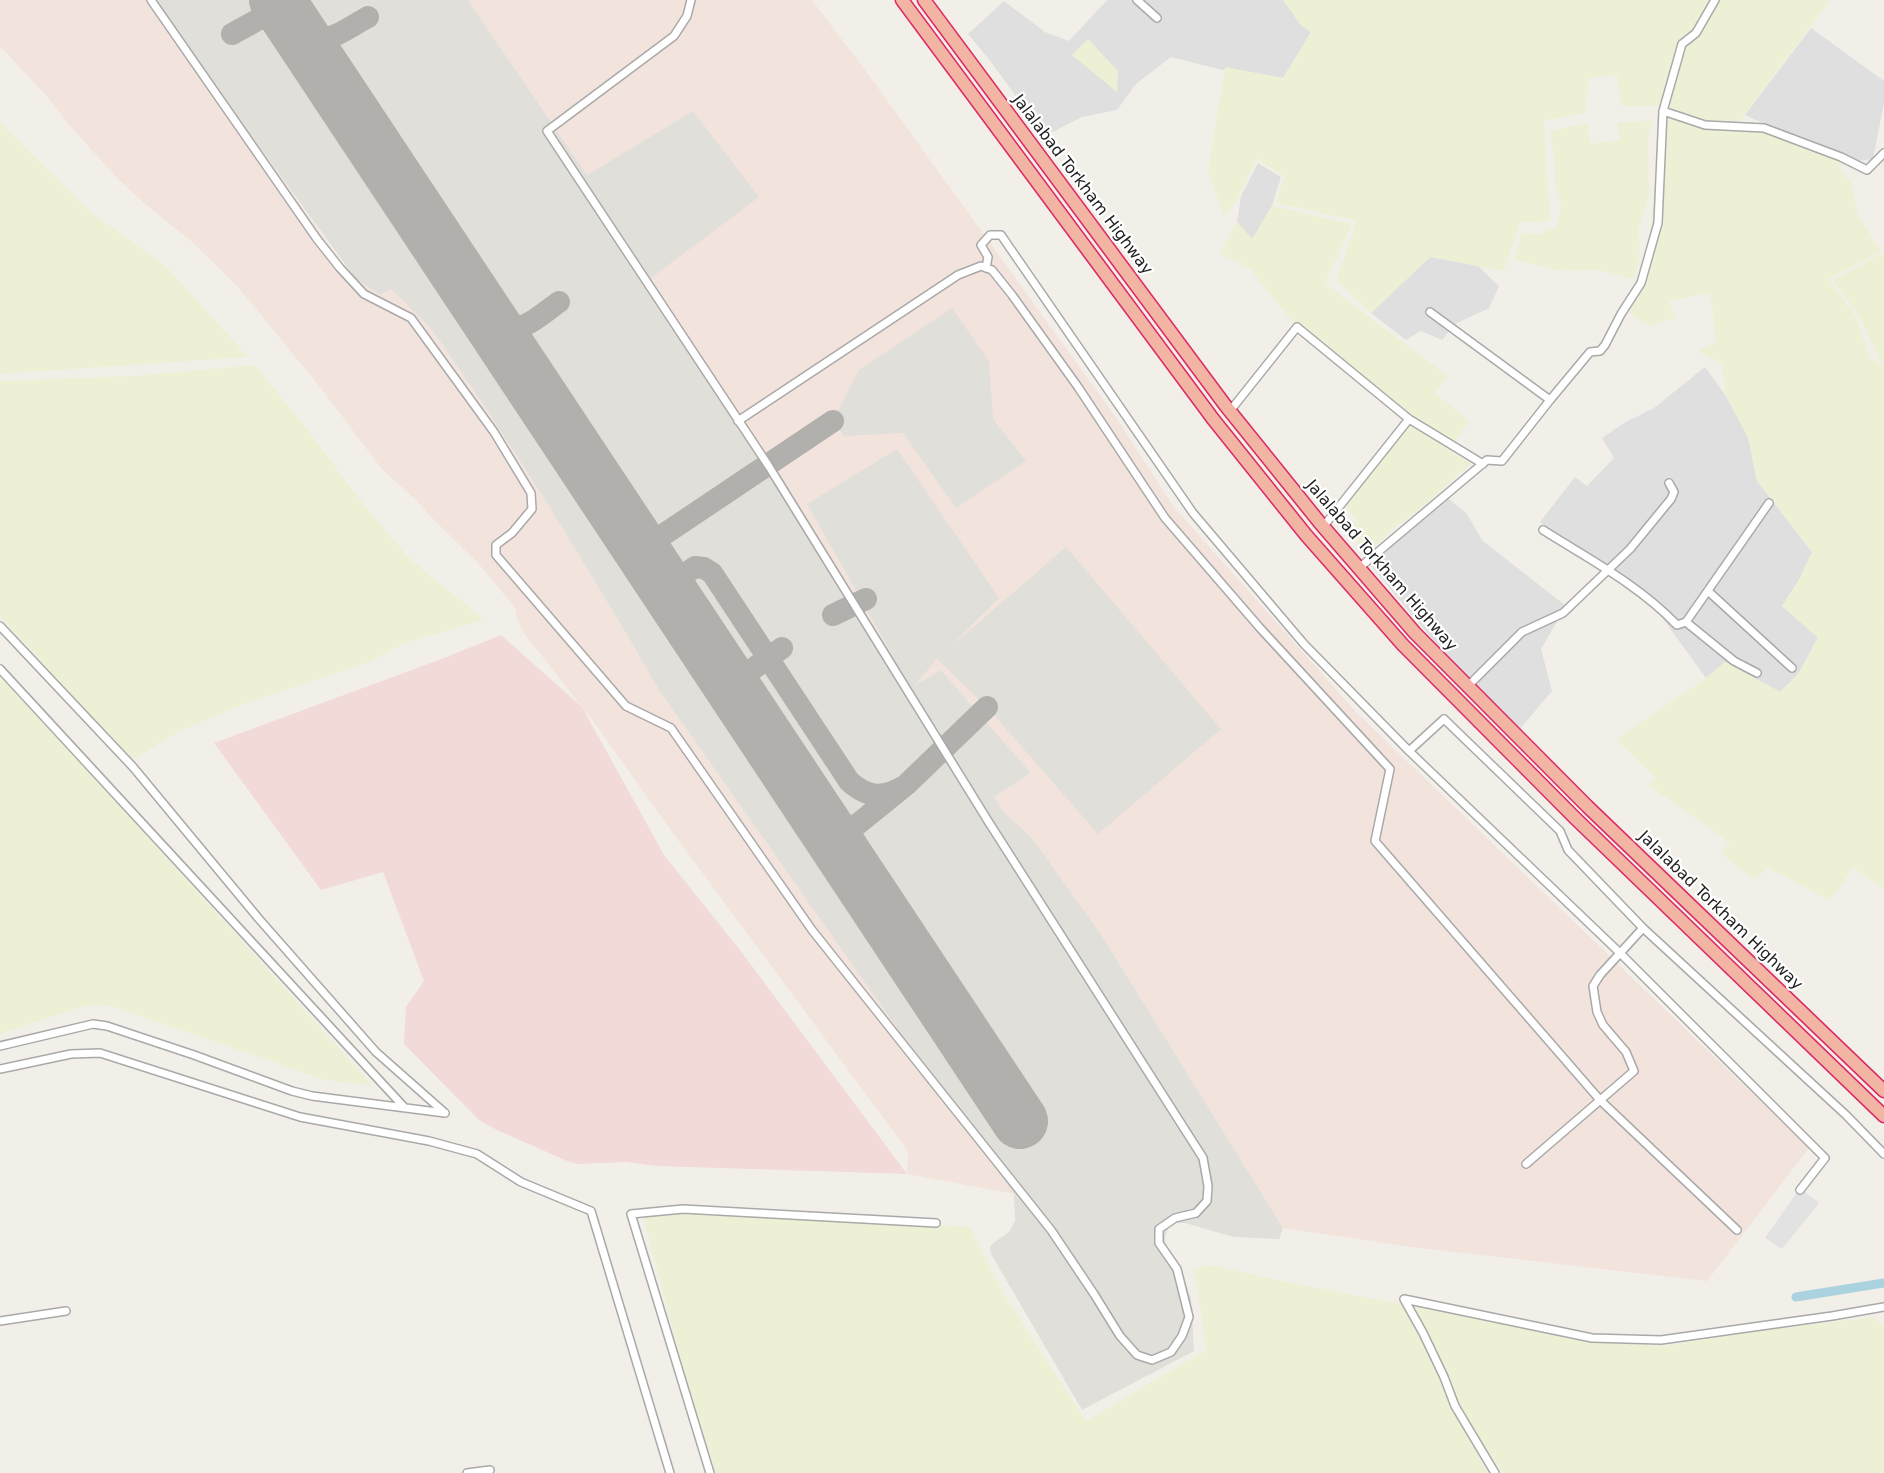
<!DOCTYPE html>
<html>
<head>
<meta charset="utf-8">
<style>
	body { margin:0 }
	canvas { display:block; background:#f2efe9 }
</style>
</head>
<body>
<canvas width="1884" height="1473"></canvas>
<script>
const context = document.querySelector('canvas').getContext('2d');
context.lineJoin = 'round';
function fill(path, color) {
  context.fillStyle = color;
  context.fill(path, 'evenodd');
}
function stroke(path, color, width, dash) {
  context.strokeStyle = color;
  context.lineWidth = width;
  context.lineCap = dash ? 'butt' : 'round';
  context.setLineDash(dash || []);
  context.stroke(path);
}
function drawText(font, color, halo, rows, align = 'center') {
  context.font = font + ' "DejaVu Sans",sans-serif';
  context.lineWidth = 4.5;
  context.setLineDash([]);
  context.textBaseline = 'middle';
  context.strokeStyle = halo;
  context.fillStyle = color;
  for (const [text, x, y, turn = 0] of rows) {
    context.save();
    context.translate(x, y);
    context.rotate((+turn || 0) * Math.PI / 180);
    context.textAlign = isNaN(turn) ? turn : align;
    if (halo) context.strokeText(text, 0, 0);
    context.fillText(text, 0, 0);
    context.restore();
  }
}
const residential = new Path2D(`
	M 1107,0 L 1287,0 L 1311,32 L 1283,78 L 1230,72 L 1171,57 L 1136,84 L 1117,110 L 1082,117 L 1045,136 L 988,58 L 968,34 L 1004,1 L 1045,32 L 1069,41 Z
	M 1811,28 L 1884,81 L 1884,103 L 1873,159 L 1849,162 L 1745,115 Z
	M 1258,163 L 1281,177 L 1272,206 L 1252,240 L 1237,222 L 1241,196 Z
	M 1430,257 L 1477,265 L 1499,286 L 1489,308 L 1455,324 L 1442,340 L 1421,331 L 1406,340 L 1371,313 Z
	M 1705,367 L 1726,396 L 1748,437 L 1757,481 L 1812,552 L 1799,580 L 1782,606 L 1818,637 L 1799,673 L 1780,692 L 1725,662 L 1706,678 L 1652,604 L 1567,544 L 1540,522 L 1575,477 L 1587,486 L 1614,458 L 1602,438 L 1624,423 L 1654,408 Z
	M 1447,497 L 1466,513 L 1483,541 L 1566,606 L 1541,649 L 1552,691 L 1520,729 L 1442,651 L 1369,563 Z`);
const commercial = new Path2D(`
	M 501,635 L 582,707 L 664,855 L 740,950 L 907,1174 L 657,1166 L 626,1162 L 578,1164 L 567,1161 L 497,1130 L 479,1120 L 404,1044 L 406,1007 L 424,981 L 383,872 L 321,890 L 214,743 L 444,658 Z`);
const military = new Path2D(`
	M 0,0 L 154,0 L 340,260 L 356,279 L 380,295 L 391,288 L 421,318 L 433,331 L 487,410 L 549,506 L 623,628 L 659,690 L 1015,1194 L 907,1174 L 908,1151 L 667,825 L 593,721 L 523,632 L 515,613 L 517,610 L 478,563 L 430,516 L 418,502 L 381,468 L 320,387 L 238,287 L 191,241 L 145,204 L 116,177 L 72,128 L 50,100 L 0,46 Z
	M 468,0 L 812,0 L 868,74 L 1115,416 L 1174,507 L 1356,712 L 1809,1148 L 1707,1281 L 1412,1247 L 1283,1228 L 1102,936 L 1032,838 L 1006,814 L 994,797 L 1031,773 L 941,670 L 912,688 L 791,495 L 651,278 L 758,197 L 693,111 L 587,175 Z`);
const airport = new Path2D(`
	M 154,0 L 468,0 L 587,175 L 693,111 L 759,197 L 651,278 L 897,663 L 807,504 L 897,449 L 999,598 L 948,649 L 1066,547 L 1221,729 L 1098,834 L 987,707 L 937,659 L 914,686 L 941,670 L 1031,773 L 994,797 L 1006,814 L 1032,838 L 1102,936 L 1283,1228 L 1279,1239 L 1234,1237 L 1185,1223 L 1175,1223 L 1169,1227 L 1165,1237 L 1166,1245 L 1182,1274 L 1191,1298 L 1194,1351 L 1082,1410 L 991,1254 L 990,1248 L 992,1244 L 1009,1232 L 1015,1221 L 1014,1194 L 659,690 L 623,628 L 549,506 L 487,410 L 433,331 L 421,318 L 391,289 L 380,295 L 356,279 L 205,73 Z
	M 952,308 L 989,361 L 993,419 L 1026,461 L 956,508 L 903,433 L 844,436 L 833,421 L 859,370 Z`);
const farmland = new Path2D(`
	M 1283,0 L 1828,0 L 1829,2 L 1740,121 L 1696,120 L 1664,106 L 1621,106 L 1617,75 L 1589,78 L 1585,113 L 1544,121 L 1550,221 L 1520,222 L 1504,271 L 1430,257 L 1371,313 L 1336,280 L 1357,221 L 1276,203 L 1284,177 L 1257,159 L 1238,198 L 1224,217 L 1208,170 L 1225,67 L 1283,78 L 1311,33 L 1300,24 Z
	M 1088,39 L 1118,71 L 1117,92 L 1072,55 Z
	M 1658,114 L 1694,125 L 1734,126 L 1754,123 L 1764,125 L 1849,162 L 1839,167 L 1852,184 L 1858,216 L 1881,251 L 1829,279 L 1856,317 L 1870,358 L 1884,366 L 1884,618 L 1881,621 L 1884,624 L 1884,889 L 1853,867 L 1831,901 L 1768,868 L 1755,880 L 1720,853 L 1729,842 L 1648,785 L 1656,778 L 1616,739 L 1706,678 L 1725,662 L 1780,692 L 1799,673 L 1818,638 L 1782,606 L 1799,580 L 1812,552 L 1757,480 L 1748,437 L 1726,396 L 1722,364 L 1697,351 L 1716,342 L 1710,293 L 1669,301 L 1676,317 L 1653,326 L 1635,318 L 1627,310 L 1644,290 L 1657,160 Z
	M 1652,120 L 1648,143 L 1649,197 L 1639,227 L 1640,257 L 1634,279 L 1599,270 L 1561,271 L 1514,260 L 1522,233 L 1539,234 L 1557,227 L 1561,202 L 1555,184 L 1555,164 L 1549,131 L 1587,123 L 1590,144 L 1620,140 L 1617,122 L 1633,122 Z
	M 0,122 L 92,213 L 167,267 L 248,357 L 0,374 Z
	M 1272,206 L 1352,224 L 1325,283 L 1414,351 L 1449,376 L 1435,393 L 1469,421 L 1449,451 L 1471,463 L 1420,509 L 1396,526 L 1368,553 L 1349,532 L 1357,520 L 1345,506 L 1415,417 L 1289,318 L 1249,268 L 1220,253 L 1237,221 L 1252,239 Z
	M 1884,254 L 1884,364 L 1881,362 L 1860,318 L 1833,280 L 1878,255 Z
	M 255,365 L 303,424 L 357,496 L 409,558 L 484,620 L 405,643 L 368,663 L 239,706 L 176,733 L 128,763 L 45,665 L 0,617 L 0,381 L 132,376 Z
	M 0,673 L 373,1086 L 326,1080 L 107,1005 L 88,1005 L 0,1034 Z
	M 726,1208 L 970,1227 L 1003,1293 L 1086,1421 L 1206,1350 L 1196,1279 L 1192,1269 L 1212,1265 L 1267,1278 L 1406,1305 L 1442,1378 L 1452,1408 L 1488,1473 L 716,1473 L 680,1358 L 643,1214 Z
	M 1411,1305 L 1592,1341 L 1662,1346 L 1765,1330 L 1875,1317 L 1884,1328 L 1884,1473 L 1502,1473 L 1457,1405 Z`);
const parking = new Path2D(`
	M 1800,1188 L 1819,1203 L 1782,1249 L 1765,1238 Z`);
const canal = new Path2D(`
	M 1796,1297 L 1884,1283`);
const taxiway = new Path2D(`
	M 288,17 C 324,50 331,38 368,17
	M 232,34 L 281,7
	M 332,37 C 321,60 326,68 337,89
	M 483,311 C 488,316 493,323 500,327 C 520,336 543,313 559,302
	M 522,326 C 508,348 518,358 528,379
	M 629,532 C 637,540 642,544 654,541 L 833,421
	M 651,567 C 646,555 645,549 654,541
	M 666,587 L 695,567 L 704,568 L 712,573 L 849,781 C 868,799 885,798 906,785
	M 833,615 L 866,599
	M 724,676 L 739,679 L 782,648
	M 739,679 L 737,691 L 743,703
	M 829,834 L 837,837 L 843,836 L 906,785 L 987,707
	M 844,858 L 842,843 L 847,834`);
const runway = new Path2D(`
	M 277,0 L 1020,1121`);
const minor = new Path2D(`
	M 151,0 L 317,239 L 340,268 L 364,294 L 411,318 L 494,432 L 531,493 L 532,509 L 512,533 L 496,545 L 496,555 L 626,706 L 671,728 L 812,930 L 1051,1230 L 1094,1294 L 1120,1336 L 1137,1355 L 1152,1360 L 1171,1352 L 1182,1336 L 1189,1317 L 1177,1269 L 1159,1243 L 1159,1229 L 1175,1218 L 1196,1213 L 1207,1201 L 1208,1186 L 1203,1158 L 988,821 L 768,465 L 547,131 L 674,36 L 687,16 L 691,0
	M 1137,0 L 1157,18
	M 1663,111 L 1682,44 L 1696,33 L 1715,0
	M 986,268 L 988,257 L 981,245 L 990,235 L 1001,235 L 1193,513 L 1304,644 L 1409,751 L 1444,719 L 1560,831 L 1568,850 L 1643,928
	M 1430,312 L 1550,400
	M 1230,411 L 1297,327 L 1409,419 L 1483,464
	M 738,421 L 958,275 L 981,266 L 992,270 L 1012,295 L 1078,387 L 1165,518 L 1260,628 L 1390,769 L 1375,841 L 1600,1100 L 1737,1230
	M 1323,527 L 1409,419
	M 1543,530 C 1589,559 1639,585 1677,625 L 1686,622 L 1734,661 L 1757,673
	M 1359,568 L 1487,460 L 1502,461 L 1550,400 L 1590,352 L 1600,351 L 1605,345 L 1621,314 L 1641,283 L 1658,223 L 1663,111 L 1705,125 L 1764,128 L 1841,157 L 1867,170 L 1884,153
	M 1708,591 L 1792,668
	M 1686,622 L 1769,503
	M 0,626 L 133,767 L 259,919 L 376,1052 L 445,1113
	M 0,669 L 404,1107
	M 1468,686 L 1522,632 L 1563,613 L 1630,549 L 1671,499 L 1674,492 L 1669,483
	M 1409,751 L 1620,953 L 1825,1158 L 1800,1190
	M 0,1046 L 93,1024 L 107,1026 L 194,1055 L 292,1091 L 312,1096 L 445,1113
	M 0,1069 L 71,1054 L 100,1053 L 300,1117 L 429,1141 L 477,1154 L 521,1182 L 591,1211 L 670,1473
	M 1526,1164 L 1634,1071 L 1626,1052 L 1603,1025 L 1597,1012 L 1593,986 L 1600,975 L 1643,928 L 1846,1115 L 1884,1154
	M 0,1321 L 66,1311
	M 467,1473 L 490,1470
	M 710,1473 L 631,1214 L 683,1209 L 936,1223
	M 1495,1473 L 1455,1406 L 1444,1377 L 1423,1333 L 1404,1299 L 1592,1338 L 1661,1340 L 1832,1316 L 1884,1307`);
const trunk = new Path2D(`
	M 902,0 L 1213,419 L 1306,535 L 1403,645 L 1575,818 L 1884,1116
	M 924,0 L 1225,405 L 1320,523 L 1415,633 L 1588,807 L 1884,1091`);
const streetNames = [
	["Jalalabad Torkham Highway",1082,185,53],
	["Jalalabad Torkham Highway",1381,566,49],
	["Jalalabad Torkham Highway",1720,911,44]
];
fill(residential, '#e0dfdf');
fill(commercial, '#f2dad9');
fill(military, '#f3e3dd');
fill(airport, '#e1dfda');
fill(farmland, '#eef0d5');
fill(parking, '#e2e2e2');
stroke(canal, '#aad3df', 9);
stroke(taxiway, '#b1b0ac', 22);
stroke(runway, '#b1b0ac', 56);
stroke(minor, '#a9a9a9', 10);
stroke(trunk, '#dc2a67', 15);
stroke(minor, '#fff', 7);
stroke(trunk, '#f2b4a3', 12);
drawText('16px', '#222', '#fff', streetNames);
</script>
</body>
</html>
